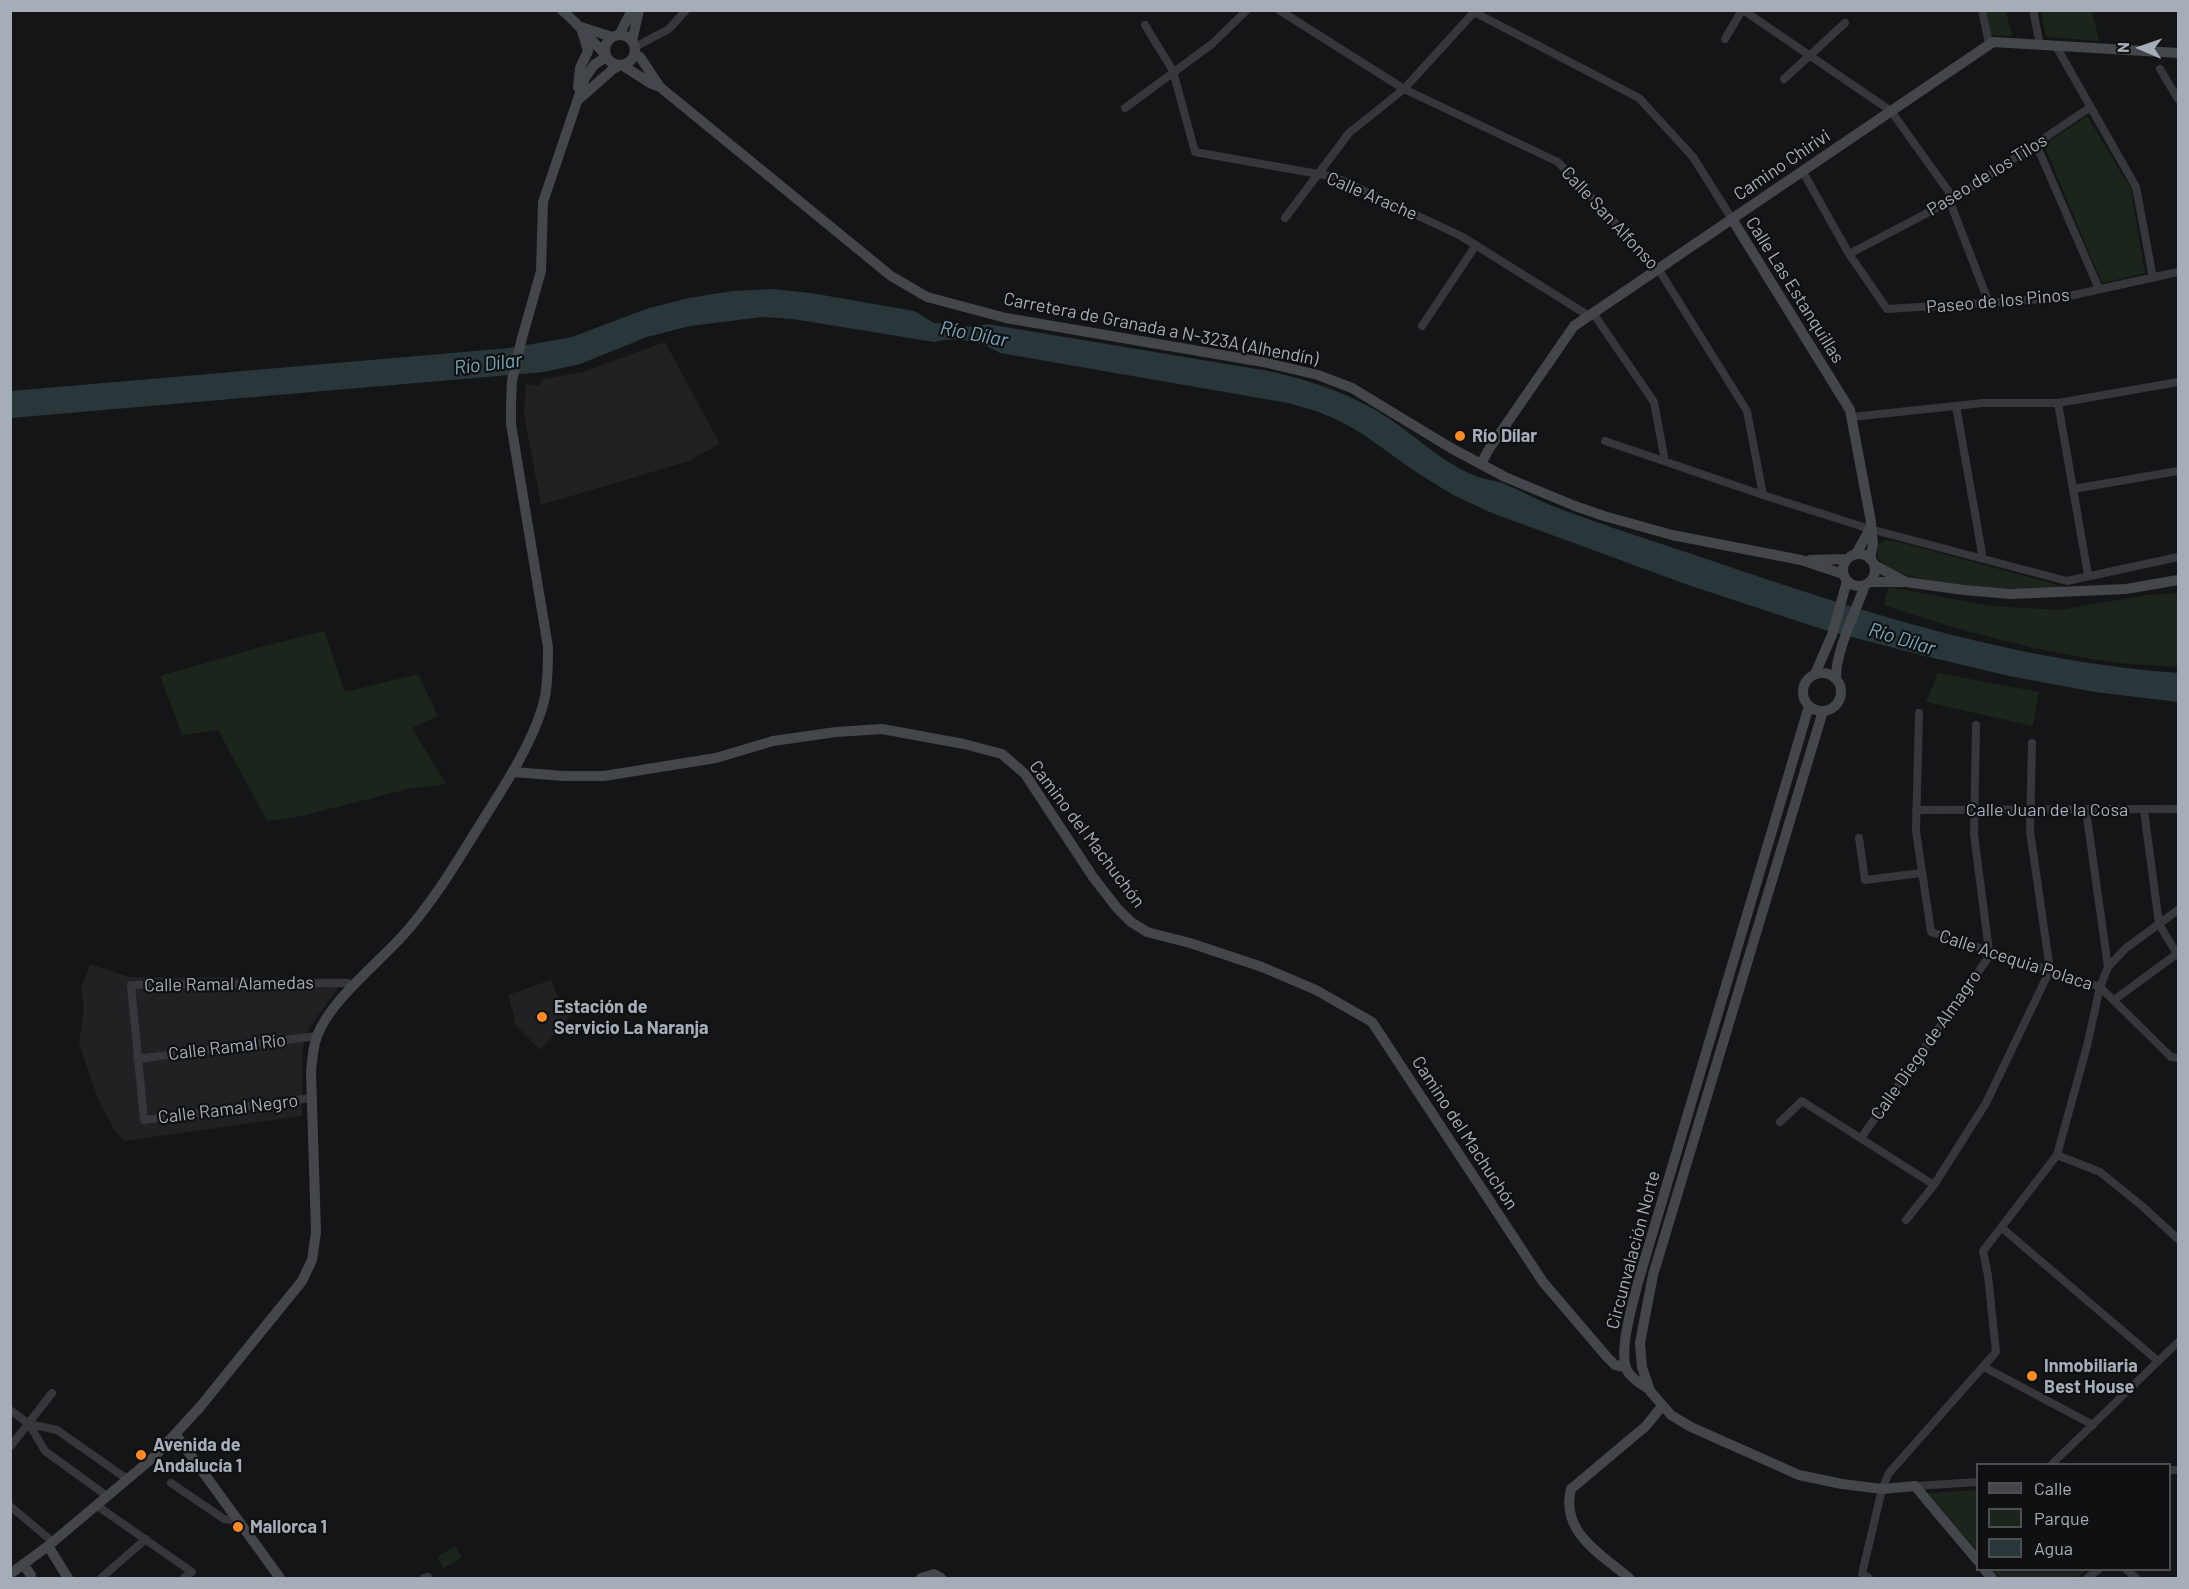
<!DOCTYPE html>
<html>
<head>
<meta charset="utf-8">
<style>
	body { margin:0 }
	#map { position:relative; width:2189px; height:1589px; overflow:hidden; background:#141516; font-family:Barlow,sans-serif }
	canvas { display:block }
	.frame { position:absolute; inset:0; border:12px solid #a5aeb8; pointer-events:none }
	.legend { position:absolute; left:1976px; top:1463px; width:195px; height:108px; box-sizing:border-box; background:#0f1011; border:2px solid #4b4f54; margin:0; padding:8px 10px; list-style:none; font-size:18px; color:#a5aeb8 }
	.legend li { display:flex; align-items:center; gap:12px; height:30px }
	.legend b { width:30px; border:2px solid #4b4f54 }
	.north { position:absolute; left:2111px; top:18px; width:60px; height:60px; -webkit-text-stroke:4px #0f1011; paint-order:stroke; rotate:272deg; font-size:16px; font-weight:700; line-height:24px; text-align:center; color:#a5aeb8 }
	.north::after { content:''; display:block; margin:auto; width:21px; height:27px; background:#a5aeb8; clip-path:polygon(50% 0,100% 100%,50% 72%,0 100%) }
</style>
</head>
<body>
<div id="map">
<canvas width="2189" height="1589"></canvas>
<div class="frame"></div>
<ul class="legend">
<li><b style="height:8px;background:#43474c"></b>Calle</li>
<li><b style="height:16px;background:#1c251c"></b>Parque</li>
<li><b style="height:16px;background:#29373b"></b>Agua</li>
</ul>
<div class="north">N</div>
</div>
<script>
const context = document.querySelector('canvas').getContext('2d');
context.lineJoin = 'round';
function fill(path, color) {
  context.fillStyle = color;
  context.fill(path, 'evenodd');
}
function stroke(path, color, width, dash) {
  context.strokeStyle = color;
  context.lineWidth = width;
  context.lineCap = dash ? 'butt' : 'round';
  context.setLineDash(dash || []);
  context.stroke(path);
}
function drawText(font, color, halo, rows, align = 'center') {
  context.font = font + ' Barlow,sans-serif';
  context.lineWidth = 4.5;
  context.setLineDash([]);
  context.textBaseline = 'middle';
  context.strokeStyle = halo;
  context.fillStyle = color;
  for (const [text, x, y, turn = 0] of rows) {
    context.save();
    context.translate(x, y);
    context.rotate((+turn || 0) * Math.PI / 180);
    context.textAlign = isNaN(turn) ? turn : align;
    if (halo) context.strokeText(text, 0, 0);
    context.fillText(text, 0, 0);
    context.restore();
  }
}
const built = new Path2D(`
	M 665,342 L 720,444 L 689,461 L 541,505 L 524,414 L 526,384 L 539,386 L 543,379 L 583,372 Z
	M 90,964 L 130,977 L 345,978 L 308,1030 L 303,1046 L 302,1116 L 124,1141 L 114,1130 L 98,1099 L 79,1043 L 84,1008 L 81,988 Z
	M 551,980 L 558,997 L 572,1014 L 540,1050 L 513,1022 L 515,1019 L 508,995 Z`);
const green = new Path2D(`
	M 1986,11 L 2006,11 L 2012,36 L 1991,35 Z
	M 2041,11 L 2092,11 L 2099,41 L 2046,37 Z
	M 2087,116 L 2131,189 L 2145,273 L 2102,283 L 2044,145 Z
	M 1884,540 L 1895,541 L 2066,587 L 2066,590 C 2031,589 1898,588 1879,559 C 1877,555 1878,550 1878,545 Z
	M 1888,587 L 1991,606 L 2059,610 L 2147,595 L 2178,593 L 2178,667 C 2159,665 2139,665 2119,663 C 2039,652 1960,631 1884,605 Z
	M 324,631 L 345,692 L 418,674 L 438,716 L 412,728 L 446,784 L 408,789 L 297,817 L 267,821 L 218,730 L 182,735 L 160,676 L 257,648 Z
	M 1938,673 L 2039,692 L 2033,726 L 1926,702 Z
	M 1977,1490 L 1978,1490 L 1977,1551 L 1928,1493 Z
	M 455,1546 L 462,1557 L 444,1568 L 437,1557 Z
	M 1993,1570 L 2087,1570 L 2077,1578 L 2000,1578 Z`);
const water = new Path2D(`
	M 771,289 L 811,293 L 914,311 L 934,323 L 973,327 L 987,324 L 1274,372 C 1315,382 1354,395 1390,419 C 1418,438 1445,465 1478,477 C 1486,480 1494,480 1502,483 C 1518,489 1534,498 1550,505 C 1607,527 1666,545 1724,565 C 1871,615 2022,662 2178,673 L 2178,702 L 2095,692 L 2009,676 L 1925,656 L 1825,630 L 1691,586 L 1492,513 L 1453,495 L 1416,472 L 1361,433 L 1340,421 L 1316,411 L 1288,403 L 1000,353 C 980,341 956,336 934,342 L 793,319 L 762,317 L 690,326 L 647,337 L 580,364 L 544,372 L 11,418 L 11,391 L 510,348 L 572,337 L 646,309 L 689,298 L 732,291 Z`);
const street = new Path2D(`
	M 1279,10 L 1404,89 L 1558,162 L 1659,270 L 1747,411 L 1763,495
	M 1743,10 L 1891,111 L 1954,199
	M 1982,10 L 1989,44
	M 2033,10 L 2040,45
	M 1474,12 L 1639,98 L 1693,157 L 1732,219
	M 1145,25 L 1173,71 L 1195,152 L 1335,177 L 1461,236 L 1589,316
	M 1725,39 L 1742,10
	M 2056,46 L 2136,187 L 2153,278
	M 635,47 L 669,29 L 686,10
	M 2160,69 L 2178,99
	M 1784,79 L 1845,23
	M 1125,108 L 1212,44 L 1247,10
	M 2036,144 L 2099,289
	M 1803,172 L 1849,254 L 1887,309 L 2060,298 L 2178,272
	M 1950,202 L 1989,303
	M 1285,218 L 1349,133 L 1404,89 L 1476,10
	M 1849,254 L 1954,199 L 2089,108
	M 1593,313 L 1654,402 L 1664,456 L 1663,460
	M 1422,326 L 1476,245
	M 2058,403 L 2088,575
	M 1956,406 L 1982,553 L 1981,558
	M 1852,417 L 1983,403 L 2058,403 L 2178,382
	M 1605,441 L 1763,495 L 1870,529 L 2067,581 L 2178,557
	M 2073,489 L 2178,471
	M 1919,713 L 1916,831 L 1931,932 L 2100,987 L 2171,1057 L 2178,1058
	M 1916,810 L 2178,809
	M 2086,810 L 2108,967
	M 2144,810 L 2159,924 L 2177,954
	M 1859,838 L 1865,880 L 1921,873
	M 2114,1000 L 2178,953
	M 137,1059 L 317,1036
	M 311,1098 L 144,1120 L 131,985 L 348,983 L 353,987
	M 1780,1122 L 1802,1101 L 1934,1185
	M 1861,1138 L 1988,958 L 1989,951 L 1974,834 L 1976,725
	M 2057,1155 L 2100,1172 L 2142,1206 L 2178,1239
	M 1906,1220 L 1934,1185 L 1986,1103 L 2050,970 L 2030,831 L 2032,743
	M 2002,1228 L 2158,1361
	M 1984,1367 L 2093,1425
	M 10,1410 L 29,1424 L 45,1451 L 107,1496
	M 29,1424 L 57,1430 L 127,1479
	M 10,1447 L 52,1393
	M 2052,1464 L 2178,1342
	M 2170,1470 L 2178,1470
	M 171,1483 L 224,1519 L 239,1521
	M 1915,1486 L 1978,1482
	M 96,1505 L 192,1572 L 184,1578
	M 10,1506 L 53,1542
	M 2127,1570 L 2136,1578
	M 101,1578 L 146,1539
	M 424,1578 L 428,1577 L 429,1578
	M 1869,1578 L 1862,1574 L 1882,1489 L 1889,1473 L 1996,1352 L 1988,1276 L 1983,1251 L 2057,1155 L 2087,1046 L 2100,987 L 2108,967 L 2126,948 L 2178,910
	M 2087,1578 L 2098,1570`);
const secondary = new Path2D(`
	M 562,10 C 578,24 591,40 606,55
	M 581,27 L 612,37
	M 619,35 L 632,10
	M605 50a15 15 0 1 1 30 0a15 15 0 1 1-30 0Z
	M 632,41 L 639,10
	M 634,54 L 640,57 L 660,87
	M 622,65 L 650,83 L 660,87 L 891,276 L 927,297 L 1006,318 L 1263,362 L 1318,375 L 1352,388 L 1451,448 L 1505,477 L 1575,506 L 1604,516 L 1672,535 L 1801,560 L 1843,574
	M 578,87 L 580,68 L 588,51 L 581,27
	M 578,100 L 612,70 L 620,65
	M 1732,219 L 1850,410 L 1871,522 L 1873,544 L 1870,559
	M 1481,464 L 1489,449 L 1574,326 L 1993,42 L 2178,53
	M1843 570a16 16 0 1 1 32 0a16 16 0 1 1-32 0Z
	M 1856,554 L 1870,529
	M 1810,560 L 1847,559
	M 1874,565 L 1906,582
	M 1870,582 L 1906,582 L 1964,590 L 2011,594 L 2126,589 L 2178,580
	M1803 692a19 19 0 1 1 38 0a19 19 0 1 1-38 0Z
	M 1815,674 L 1832,635 L 1847,581
	M 1836,679 C 1835,652 1856,611 1865,585
	M 1823,711 L 1653,1275 L 1640,1343 L 1642,1367 L 1650,1391 L 1671,1415 L 1691,1427 L 1799,1475 L 1842,1484 L 1882,1489 L 1915,1486 L 1978,1561
	M 513,772 L 564,776 L 604,776 L 716,758 L 773,741 L 836,732 L 882,729 L 964,744 L 1002,754 L 1025,774 L 1093,877 L 1117,908 L 1131,922 L 1147,932 L 1190,943 L 1262,967 L 1316,990 L 1372,1022 L 1543,1282 L 1607,1357 L 1615,1365 L 1626,1367
	M 1650,1390 C 1643,1385 1633,1380 1628,1372 C 1617,1354 1633,1303 1638,1282 L 1809,706
	M 176,1435 L 280,1578
	M 48,1546 L 68,1578
	M 23,1564 L 31,1575 L 30,1578
	M 1985,1570 L 1992,1578
	M 10,1574 L 48,1546 L 155,1456 L 200,1407 L 302,1281 L 312,1260 L 316,1232 L 311,1072 C 312,1059 313,1047 317,1036 C 331,999 380,962 406,932 C 435,899 458,860 481,823 C 504,787 536,738 545,697 C 548,680 548,663 548,647 L 511,424 L 511,403 L 512,381 L 522,338 L 541,271 L 543,202 L 585,78 L 594,65 L 606,57
	M 921,1578 L 934,1574 L 941,1578
	M 1629,1578 C 1601,1554 1560,1532 1571,1489 L 1646,1426 L 1662,1406`);
const markers = [
	[1460,436,6,"#ff8923"],
	[542,1017,6,"#ff8923"],
	[2032,1376,6,"#ff8923"],
	[141,1455,6,"#ff8923"],
	[238,1527,6,"#ff8923"]
];
const streetNames = [
	["Camino Chirivi",1782,165,-34],
	["Paseo de los Tilos",1987,175,-32],
	["Calle Arache",1372,196,23],
	["Calle San Alfonso",1610,218,47],
	["Calle Las Estanquillas",1795,290,58],
	["Paseo de los Pinos",1998,301,-5],
	["Carretera de Granada a N-323A (Alhendín)",1161,329,11],
	["Calle Juan de la Cosa",2047,810],
	["Camino del Machuchón",1087,834,53],
	["Calle Acequia Polaca",2016,960,18],
	["Calle Ramal Alamedas",229,984,-1],
	["Calle Diego de Almagro",1926,1045,-55],
	["Calle Ramal Río",227,1047,-7],
	["Calle Ramal Negro",228,1109,-7],
	["Camino del Machuchón",1465,1133,57],
	["Circunvalación Norte",1633,1250,-75]
];
const poiNames = [
	["Río Dílar",1472,436],
	["Estación de",554,1007],
	["Servicio La Naranja",554,1028],
	["Inmobiliaria",2044,1366],
	["Best House",2044,1387],
	["Avenida de",153,1445],
	["Andalucía 1",153,1466],
	["Mallorca 1",250,1527]
];
const waterNames = [
	["Río Dílar",974,334,11],
	["Río Dílar",488,364,-7],
	["Río Dílar",1902,639,17]
];
fill(built, '#202123');
fill(green, '#1c251c');
fill(water, '#29373b');
stroke(street, '#35373c', 8);
stroke(secondary, '#43474c', 10);
for (const [x, y, r, color] of markers) {
  const dot = new Path2D();
  dot.arc(x, y, r, 0, 2 * Math.PI);
  context.fillStyle = color;
  context.fill(dot);
  stroke(dot, '#0f1011', 2);
}
drawText('18px', '#a5aeb8', '#0f1011', streetNames);
drawText('bold 18px', '#a5aeb8', '#0f1011', poiNames, 'left');
drawText('italic 20px', '#79a5b6', '#0f1011', waterNames);
</script>
</body>
</html>
